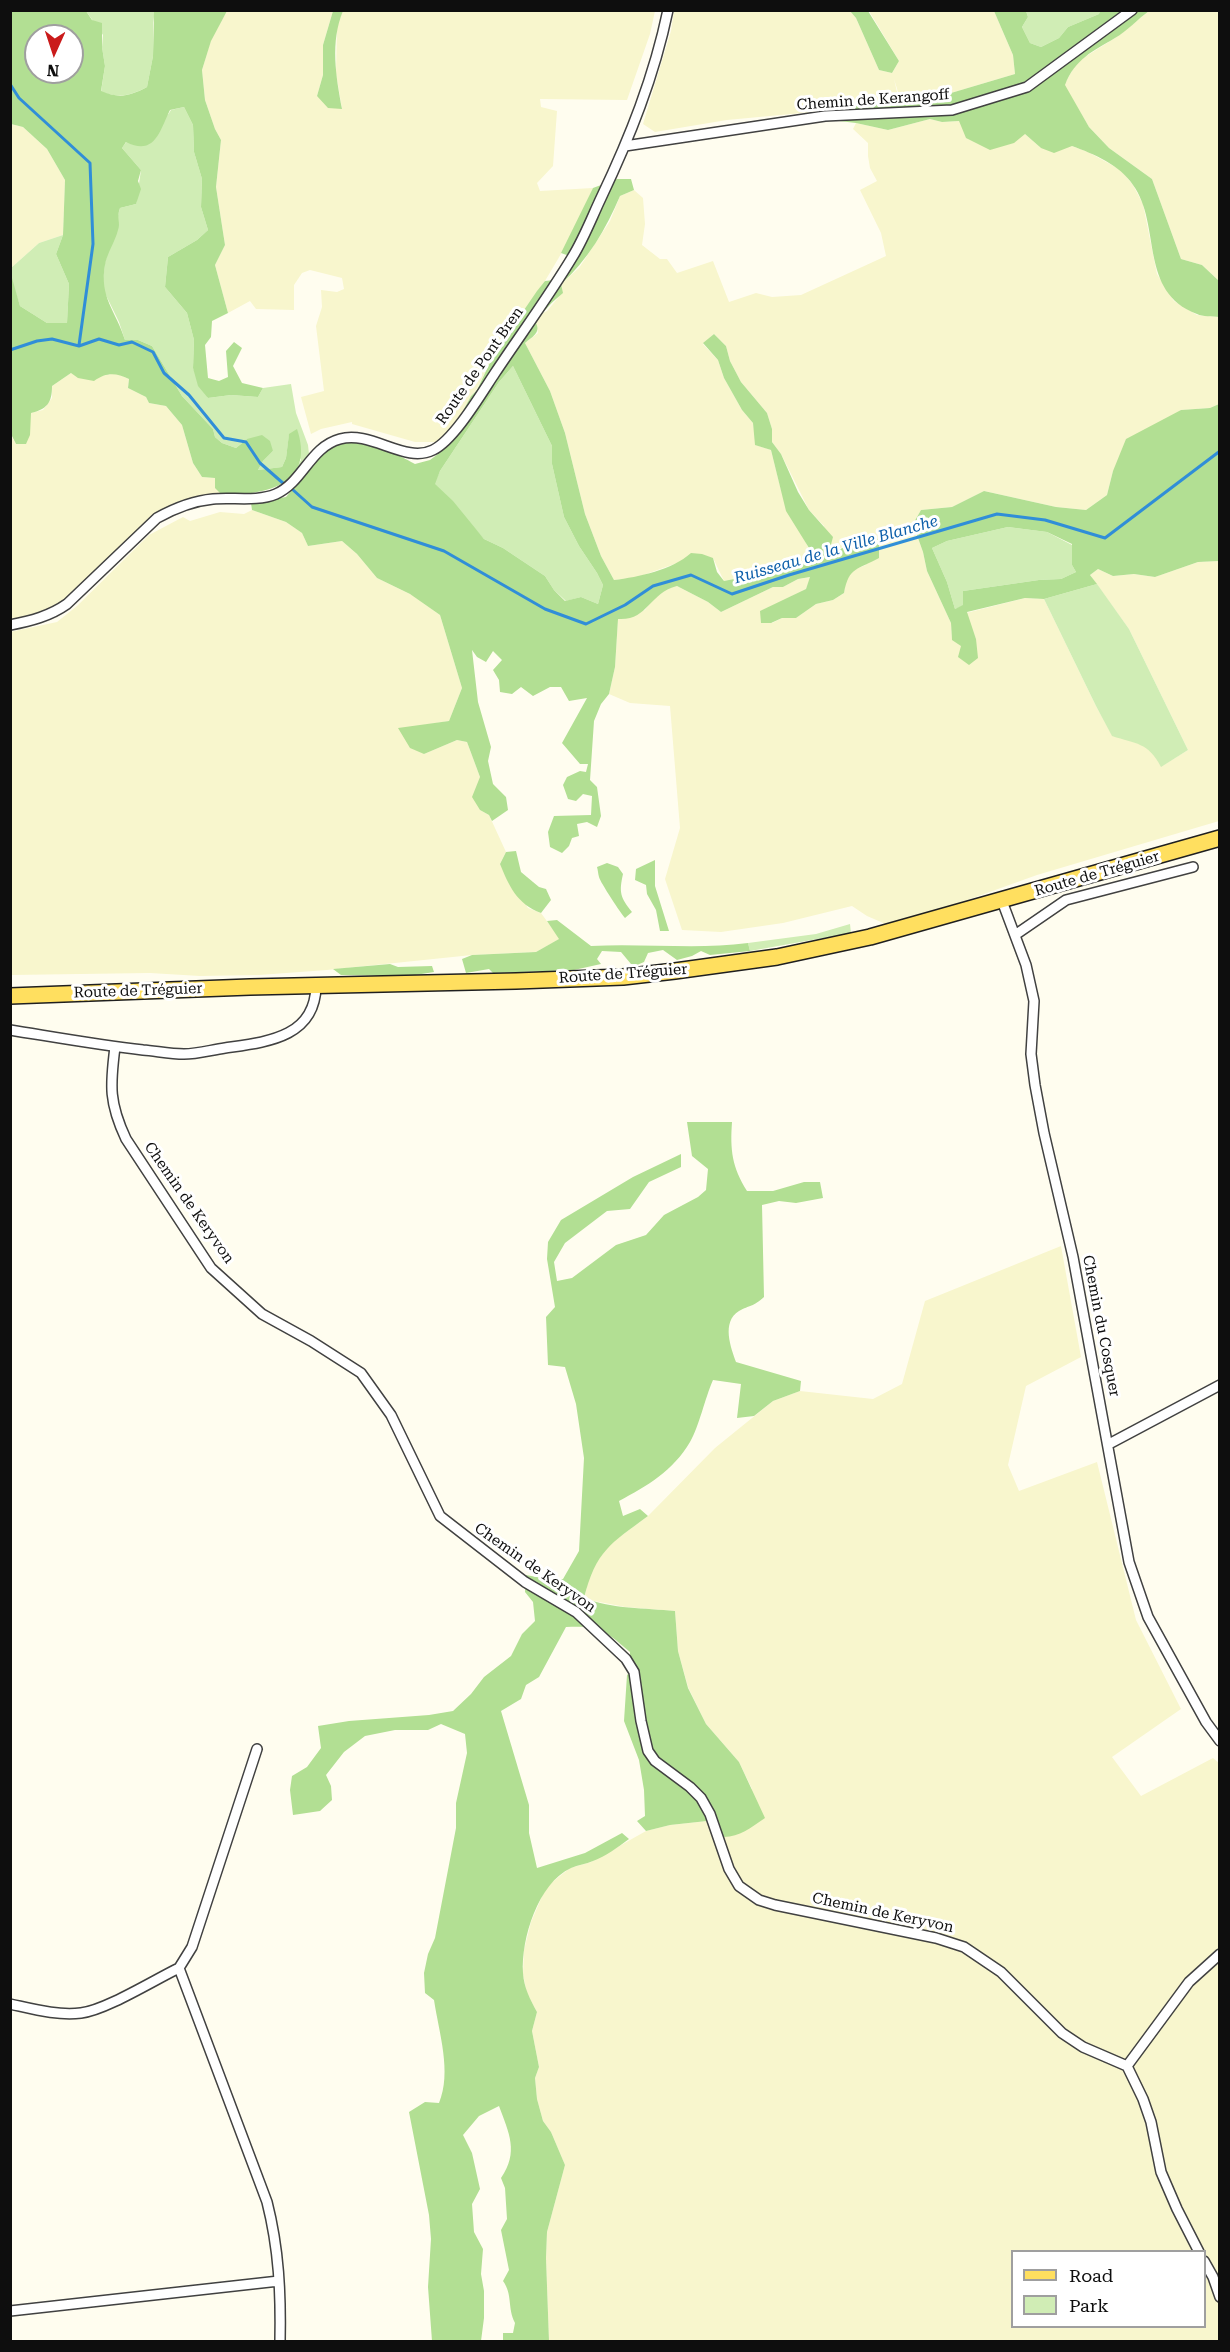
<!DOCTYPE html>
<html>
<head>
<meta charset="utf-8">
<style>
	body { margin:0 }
	#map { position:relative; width:1230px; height:2352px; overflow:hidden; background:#fffdef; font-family:"Roboto Serif",serif }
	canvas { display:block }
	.frame { position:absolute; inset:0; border:12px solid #0e0e0e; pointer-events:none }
	.legend { position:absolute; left:1011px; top:2250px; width:195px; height:78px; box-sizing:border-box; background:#fff; border:2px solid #9f9f9f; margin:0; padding:8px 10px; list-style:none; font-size:18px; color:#0e0e0e }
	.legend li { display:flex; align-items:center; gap:12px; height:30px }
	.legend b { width:30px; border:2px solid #9f9f9f }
	.north { position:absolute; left:24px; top:24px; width:60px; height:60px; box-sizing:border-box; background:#fff; border:2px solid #9f9f9f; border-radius:50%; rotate:183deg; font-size:16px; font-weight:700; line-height:24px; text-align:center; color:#0e0e0e }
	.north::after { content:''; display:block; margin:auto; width:21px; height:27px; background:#ca1b1b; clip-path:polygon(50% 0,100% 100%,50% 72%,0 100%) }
</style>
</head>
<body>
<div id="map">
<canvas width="1230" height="2352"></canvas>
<div class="frame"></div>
<ul class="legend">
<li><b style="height:8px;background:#ffdf5f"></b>Road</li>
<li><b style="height:16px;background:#d0edb5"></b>Park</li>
</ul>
<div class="north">N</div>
</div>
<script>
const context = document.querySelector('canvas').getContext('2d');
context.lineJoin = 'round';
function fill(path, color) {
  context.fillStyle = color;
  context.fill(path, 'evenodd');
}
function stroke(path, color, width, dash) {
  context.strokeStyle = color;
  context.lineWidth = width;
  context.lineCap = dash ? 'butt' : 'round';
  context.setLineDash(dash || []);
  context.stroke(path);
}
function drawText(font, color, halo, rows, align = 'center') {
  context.font = font + ' "Roboto Serif",serif';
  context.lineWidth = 6;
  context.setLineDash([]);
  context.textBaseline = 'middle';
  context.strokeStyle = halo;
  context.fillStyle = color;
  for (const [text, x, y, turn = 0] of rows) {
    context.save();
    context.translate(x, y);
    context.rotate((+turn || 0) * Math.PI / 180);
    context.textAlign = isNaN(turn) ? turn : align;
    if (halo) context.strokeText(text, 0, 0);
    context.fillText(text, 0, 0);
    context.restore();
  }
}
const farmland = new Path2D(`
	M 227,11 L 333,11 L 323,45 L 323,75 L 317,96 L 342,109 L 336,73 L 337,25 L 343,11 L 655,11 L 650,34 L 627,100 L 540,99 L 541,107 L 557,111 L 553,166 L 537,183 L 540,191 L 593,188 L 571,237 L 545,281 L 494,354 L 477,389 L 471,396 L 457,422 L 438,442 L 415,442 L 352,424 L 352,422 L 321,429 L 311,434 L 301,397 L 324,391 L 316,326 L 322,307 L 321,290 L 337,292 L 344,289 L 342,278 L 310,270 L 302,273 L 294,285 L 294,310 L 256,309 L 250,301 L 228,313 L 215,265 L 225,245 L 216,187 L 221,140 L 215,129 L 205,100 L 202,70 L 211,40 Z
	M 674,11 L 850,11 L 856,18 L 879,70 L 892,73 L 899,61 L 869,11 L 994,11 L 1013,55 L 1015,74 L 951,93 L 898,92 L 894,79 L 897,92 L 886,100 L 834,110 L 727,120 L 655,132 L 643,124 L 671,31 Z
	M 1149,11 L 1219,11 L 1219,281 L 1202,265 L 1181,259 L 1152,179 L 1109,148 L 1089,127 L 1064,85 L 1077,62 L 1115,38 Z
	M 930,119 L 942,122 L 960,121 L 1025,134 L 1041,148 L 1072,146 L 1088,152 L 1121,170 L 1133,185 L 1143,204 L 1157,274 L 1174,301 L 1197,315 L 1219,317 L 1219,404 L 1210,408 L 1181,410 L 1113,471 L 1107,495 L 1086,510 L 1056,507 L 984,491 L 952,507 L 921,510 L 913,524 L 923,552 L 927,571 L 951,623 L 952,640 L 976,639 L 966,613 L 1025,598 L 1044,599 L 1096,706 L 1112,735 L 1143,744 L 1155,755 L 1162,766 L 1188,750 L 1129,629 L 1090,575 L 1098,569 L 1113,576 L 1134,574 L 1155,577 L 1198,562 L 1219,561 L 1219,821 L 1037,875 L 945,908 L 888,925 L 867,916 L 852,906 L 783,923 L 721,932 L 682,930 L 665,879 L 680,828 L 670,706 L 630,703 L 609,694 L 615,667 L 618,619 L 645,610 L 652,600 L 668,588 L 677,586 L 708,602 L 721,612 L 773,587 L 783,587 L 798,579 L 811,577 L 806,589 L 773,606 L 772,623 L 782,618 L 796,618 L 816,604 L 833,600 L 844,593 L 846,577 L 855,569 L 866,565 L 852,546 L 840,548 L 833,556 L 828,552 L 824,526 L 809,510 L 781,454 L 772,442 L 772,429 L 767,413 L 741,382 L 730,361 L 726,346 L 714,334 L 703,344 L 718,360 L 724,378 L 742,410 L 753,423 L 756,445 L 771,450 L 781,490 L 809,549 L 804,562 L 783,568 L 763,568 L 749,576 L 724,581 L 713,558 L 683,561 L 635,578 L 614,580 L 601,556 L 585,514 L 565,433 L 550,391 L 525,343 L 538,333 L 536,323 L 541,314 L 547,311 L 562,293 L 561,284 L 579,268 L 610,221 L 620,196 L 634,190 L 643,198 L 645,224 L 642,245 L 660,259 L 667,259 L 677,273 L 713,261 L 729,302 L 756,293 L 772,297 L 801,295 L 886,256 L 881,233 L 860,190 L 877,181 L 870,168 L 868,156 L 868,143 L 853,129 L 856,123 L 888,130 Z
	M 11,124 L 23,127 L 47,149 L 65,180 L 63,235 L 39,243 L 11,268 Z
	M 71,373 L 101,376 L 116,373 L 129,379 L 128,388 L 146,397 L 149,403 L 166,406 L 182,425 L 193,463 L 202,477 L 215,478 L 221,494 L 194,497 L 174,503 L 154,515 L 66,599 L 39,614 L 11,620 L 10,434 L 16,444 L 30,413 L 43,410 L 52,398 L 52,386 Z
	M 252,510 L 286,522 L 302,533 L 308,546 L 342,541 L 357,554 L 377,578 L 412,595 L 440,615 L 462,688 L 449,721 L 399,729 L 424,754 L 457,740 L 467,742 L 480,777 L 480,810 L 489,815 L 506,852 L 500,864 L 528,908 L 541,913 L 560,939 L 536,952 L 472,955 L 327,970 L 259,975 L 200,976 L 150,973 L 11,975 L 10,632 L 57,622 L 77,606 L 149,535 L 183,517 L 190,521 L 220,512 L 244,514 Z
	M 1061,1246 L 1081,1357 L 1026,1386 L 1008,1465 L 1019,1491 L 1097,1462 L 1136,1620 L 1181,1709 L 1112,1757 L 1141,1796 L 1213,1758 L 1219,1763 L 1219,2341 L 549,2341 L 546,2258 L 547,2232 L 565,2165 L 551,2132 L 543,2121 L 537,2099 L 535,2078 L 539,2067 L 532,2031 L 537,2012 L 527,1994 L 523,1974 L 524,1950 L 531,1922 L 546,1887 L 570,1868 L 591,1862 L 646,1831 L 670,1825 L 707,1821 L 752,1789 L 739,1762 L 706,1724 L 688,1687 L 678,1651 L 675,1611 L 625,1607 L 584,1599 L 590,1573 L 607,1546 L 648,1516 L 715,1448 L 773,1401 L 800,1391 L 873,1399 L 902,1384 L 925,1301 ZM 1012,2252 L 1204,2252 L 1204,2326 L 1012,2326 Z`);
const green = new Path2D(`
	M 86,11 L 155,11 L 153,23 L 153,56 L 147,87 C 130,96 119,98 101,92 L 105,66 L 102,47 L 103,35 Z
	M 1026,11 L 1100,11 L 1099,14 L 1068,27 L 1059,38 L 1041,47 L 1030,43 L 1022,27 L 1028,17 Z
	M 184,107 L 193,125 L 194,152 L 202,179 L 201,207 L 208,230 L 197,240 L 168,257 L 165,287 L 187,313 L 194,340 L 193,368 L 208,398 L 231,395 L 258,397 L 263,388 L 291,384 L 296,413 L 308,445 L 309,454 L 293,474 L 301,460 L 289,435 L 286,458 L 282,467 L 258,470 L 263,461 L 273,451 L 247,439 L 236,448 L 222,443 L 215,437 L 213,429 L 182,396 L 152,346 L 138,340 L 125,340 L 119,322 L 102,287 L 105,263 L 120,208 L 136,204 L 141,170 L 122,148 C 133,129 160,130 171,110 Z
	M 63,235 L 56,254 L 69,284 L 67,324 L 47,323 L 20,306 L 11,278 L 11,268 L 39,243 Z
	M 513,366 L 552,446 L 552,464 L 564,517 L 579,546 L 597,573 L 603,585 L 598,604 L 581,597 L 566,601 L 554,590 L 545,576 L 503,548 L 484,539 L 434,484 L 440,471 L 499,382 Z
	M 1008,527 L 1047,532 L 1072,545 L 1072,565 L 1076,572 L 1061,579 L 1039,580 L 963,591 L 963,606 L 955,609 L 947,582 L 932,548 L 947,541 Z
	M 1097,584 L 1129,629 L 1188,750 L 1161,767 C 1148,742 1136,744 1112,736 L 1096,706 L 1044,599 Z
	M 850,924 L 851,933 L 750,951 L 748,943 L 816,934 Z`);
const forest = new Path2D(`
	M 10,11 L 86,11 L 92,20 L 102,23 L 102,47 L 105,66 L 101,91 C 119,99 130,96 147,87 L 153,56 L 154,11 L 227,11 L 211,41 L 202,70 L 205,100 L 215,129 L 221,140 L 216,187 L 225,245 L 215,265 L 228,313 L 212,321 L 211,337 L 205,345 L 208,378 L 219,381 L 228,377 L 226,351 L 234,342 L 242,348 L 233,366 L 242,383 L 263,388 L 258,397 L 231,395 L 208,398 L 198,386 L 193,368 L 194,340 L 187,313 L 165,287 L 168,257 L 197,240 L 208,230 L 201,207 L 202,179 L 194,152 L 193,125 L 184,107 L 170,110 C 160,130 155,157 126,142 L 122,148 L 141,170 L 138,181 L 141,189 L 136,204 L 120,208 C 116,219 121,222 118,230 C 115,242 107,253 105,265 C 99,297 116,311 125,340 L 138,340 L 152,346 L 182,396 L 213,429 L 215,437 L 222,443 L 236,448 L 247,439 L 262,435 L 270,441 L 273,451 L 263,461 L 258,470 L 282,467 L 286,458 L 289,434 L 297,429 C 316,485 265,496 221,494 L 215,488 L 215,478 L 202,477 L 193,463 L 182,425 L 166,406 L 149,403 L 146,397 L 128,388 L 129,379 C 116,373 107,372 94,381 L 78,378 L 71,373 L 52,386 C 52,403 47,409 31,413 L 30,435 L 26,444 L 16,444 L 11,434 L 11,278 L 12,278 L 20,306 L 47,323 L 67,323 L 69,284 L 56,254 L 63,235 L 65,180 L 47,149 L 23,127 L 11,124 ZM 36,36 L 72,36 L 72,72 L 36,72 Z
	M 333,11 L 343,11 C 330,42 336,76 342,109 L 328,108 L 317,96 L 323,75 L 323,45 Z
	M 850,11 L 868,11 L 899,61 L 892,73 L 879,70 L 856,18 Z
	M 994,11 L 1026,11 L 1028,17 L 1022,27 L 1030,43 L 1041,47 L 1059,38 L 1068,27 L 1099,14 L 1100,11 L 1149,11 C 1138,19 1127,31 1115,38 C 1093,51 1075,59 1065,85 L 1089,127 L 1109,148 L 1152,179 L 1181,259 L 1202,265 L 1219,281 L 1219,317 C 1212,316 1203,317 1197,314 C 1138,292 1162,225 1133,185 C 1120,165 1094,154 1072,146 L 1054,153 L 1041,148 L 1025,134 L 1014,143 L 990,150 L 966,138 L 959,121 L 942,122 L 930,119 L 888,130 L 856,123 L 839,121 L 834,110 L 886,100 L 897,92 L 951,93 L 1015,74 L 1013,55 Z
	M 617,179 L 631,179 L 634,190 L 620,196 C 606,229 588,260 561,284 L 563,293 C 553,301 542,312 536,323 C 541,333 532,337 525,343 L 550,391 L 565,433 L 585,514 L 601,556 L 614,580 C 639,577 672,570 691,553 L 702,554 L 713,558 L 717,572 L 724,581 L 749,576 L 763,568 L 783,567 L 804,561 L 809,548 L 786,511 L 771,450 L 755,445 L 753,423 L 742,410 L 724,378 L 718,360 L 703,343 L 714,334 L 726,346 L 730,361 L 741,382 L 767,413 L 772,429 L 772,442 L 781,454 L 798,492 L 809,510 L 833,537 L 829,552 L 833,555 C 843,545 851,547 860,535 L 875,534 L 879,543 L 879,558 C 858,570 849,566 844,593 L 833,600 L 816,604 L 796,618 L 782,618 L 771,623 L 761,623 L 760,611 L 806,589 L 810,577 L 798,579 L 783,587 L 773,587 L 721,612 L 708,602 L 677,586 C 649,593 648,621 618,619 L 615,667 L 609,694 L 601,704 L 594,721 L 590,780 L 597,787 L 601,816 L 597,827 L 587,822 L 577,824 L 579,836 L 572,838 L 569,846 L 562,853 L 550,847 L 548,832 L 554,816 L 591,815 L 592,796 L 583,794 L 576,801 L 568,799 L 563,785 L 567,777 L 580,771 L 586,772 L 588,764 L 580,764 L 562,743 L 587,698 L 569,701 L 561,687 L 550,687 L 533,696 L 521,687 L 512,694 L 500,692 L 499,680 L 493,670 L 502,660 L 493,651 L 486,662 L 477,657 L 472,650 L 478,702 L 491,747 L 488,761 L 493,784 L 506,797 L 508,810 L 492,821 L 489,815 L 480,810 L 472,797 L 480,777 L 467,742 L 457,740 L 424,754 L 410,748 L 398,728 L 449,721 L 462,688 L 440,615 L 410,594 L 377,578 L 357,554 L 342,541 L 308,546 L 302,533 L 286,522 L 252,510 L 251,503 L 286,497 C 298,484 307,468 319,456 C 346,428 388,449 415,464 L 430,460 L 438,454 L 438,442 L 457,422 L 471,396 L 477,390 L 494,354 L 537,291 L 545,281 L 554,280 L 575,258 L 561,253 L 593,188 ZM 513,366 L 552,446 L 552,464 L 564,517 L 579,546 L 597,573 L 603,585 L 598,604 L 581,597 L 565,601 L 554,590 L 545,576 L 503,548 L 484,539 L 453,501 L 435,484 L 440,471 L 499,382 Z
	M 1219,404 L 1219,561 L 1198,562 L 1155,577 L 1134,574 L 1113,576 L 1098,569 L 1090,575 L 1097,584 L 1044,599 L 1025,598 L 967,612 L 976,639 L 978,658 L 969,665 L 958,657 L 961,646 L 952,640 L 951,623 L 927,571 L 923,552 L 913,524 L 921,510 L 952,507 L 984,491 L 1056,507 L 1086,510 L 1107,495 L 1113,471 L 1126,439 L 1181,410 L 1210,408 ZM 1008,527 L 1047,532 L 1072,544 L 1072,565 L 1076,572 L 1061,579 L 1039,580 L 963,591 L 963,605 L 955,609 L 947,582 L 932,548 L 947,541 Z
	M 516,851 L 521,872 L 539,887 L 546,889 L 551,900 L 541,913 C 517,904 509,886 500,864 L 506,852 Z
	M 655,860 L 655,886 L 669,931 L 660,931 L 656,910 L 647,894 L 646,885 L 635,880 L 636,869 Z
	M 607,863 L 618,867 L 623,874 C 619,892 620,897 632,912 L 625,918 C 622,915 600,882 599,877 C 598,874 598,870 597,867 Z
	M 557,920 L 591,946 C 643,943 696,950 748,943 L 750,951 L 710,955 L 701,951 L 692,956 L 677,960 L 663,950 L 648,953 L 644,962 L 637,965 L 631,964 L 621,952 L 602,951 L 597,959 L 601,964 L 574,970 L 493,973 L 489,969 L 466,973 L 462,959 L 472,955 L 536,952 L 559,939 L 547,921 Z
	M 390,964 L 398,967 L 432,966 L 434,972 L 409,976 L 341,975 L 333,969 Z
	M 687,1122 L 732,1122 C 730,1150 732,1167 747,1191 L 773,1191 L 804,1182 L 820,1182 L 823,1198 L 796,1203 L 779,1201 L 762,1205 L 764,1297 C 753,1307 750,1305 739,1311 C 721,1322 731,1348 736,1362 L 801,1381 L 800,1391 L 773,1401 L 754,1416 L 737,1418 L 741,1384 L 713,1380 C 705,1398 699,1427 690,1442 C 673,1471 647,1486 619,1501 L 623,1516 L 640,1509 L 648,1516 C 610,1544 596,1551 584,1598 C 612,1609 645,1608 675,1611 L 678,1651 L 688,1688 L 706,1724 L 739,1762 L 765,1818 C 747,1830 737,1840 714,1836 L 707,1821 L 670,1825 L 646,1831 L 637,1821 L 645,1816 L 644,1790 L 639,1760 L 624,1721 L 627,1675 L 630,1672 L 630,1652 C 606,1631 599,1625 566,1627 L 539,1677 L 526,1685 L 521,1699 L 501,1711 L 529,1805 L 529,1833 L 537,1868 L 585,1853 L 622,1833 L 629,1839 C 617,1848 606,1856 593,1861 C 586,1864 578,1865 571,1868 C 538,1883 521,1939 523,1973 C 524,1988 530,1999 537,2012 L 532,2031 L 539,2067 L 535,2078 L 537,2099 L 543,2121 L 551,2132 L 565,2165 L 547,2232 L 546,2258 L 549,2341 L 503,2341 L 503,2333 L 513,2333 L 515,2323 C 507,2307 513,2295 503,2281 L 509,2270 L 501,2230 L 507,2219 L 505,2188 L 501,2178 C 519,2152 509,2133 499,2106 L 479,2116 L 463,2135 L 472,2153 L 480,2189 L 472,2204 L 474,2232 L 483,2249 L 481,2274 L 484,2291 L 484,2318 L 481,2341 L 432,2341 L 428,2287 L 431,2239 L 429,2215 L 409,2112 L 425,2102 L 439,2103 C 452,2072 439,2033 434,2000 L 425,1993 L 424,1973 L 428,1954 L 435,1938 L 456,1828 L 456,1803 L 467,1753 L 465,1734 L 441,1724 L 428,1730 L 395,1730 L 365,1736 L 344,1752 L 326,1775 L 331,1786 L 332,1800 L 320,1811 L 293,1815 L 290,1790 L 292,1776 L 307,1767 L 321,1748 L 318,1726 L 349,1721 L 429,1715 L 453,1711 L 471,1694 L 484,1677 L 511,1656 L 522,1634 L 535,1621 L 533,1602 L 525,1592 L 526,1575 L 547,1579 L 563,1579 L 579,1551 L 584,1458 L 576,1404 L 565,1367 L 548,1365 L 546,1317 L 555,1307 L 547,1259 L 548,1242 L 561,1220 L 633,1177 L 681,1154 L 681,1167 L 649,1182 L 630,1209 L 607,1211 L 565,1243 L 554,1262 L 557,1281 L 572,1278 L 616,1245 L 646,1235 L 664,1215 L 698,1197 L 706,1190 L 708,1169 L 692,1156 Z`);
const stream = new Path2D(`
	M 10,84 L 19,98 L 90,163 L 93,244 L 79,345
	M 10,350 L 37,341 L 52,339 L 79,346 L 99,339 L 119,345 L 132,342 L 153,352 L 164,373 L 189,395 L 224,438 L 246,442 L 260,463 L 284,484
	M 292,489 L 312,507 L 444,551 L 545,609 L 586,624 L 625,605 L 653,586 L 691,575 L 732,594 L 789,575 L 997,514 L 1045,520 L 1105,538 L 1220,451`);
const minor = new Path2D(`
	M 625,146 L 825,116 L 952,110 L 1027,87 L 1132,10
	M 10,625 C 31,621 50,616 67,604 L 157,518 C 175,508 192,501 213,499 C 233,497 257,502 276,494 C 303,482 310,447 340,439 C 371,430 405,464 433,450 C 454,440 481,394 495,373 C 521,334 549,296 573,256 C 584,238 592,217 601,198 C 630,137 654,77 668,10
	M 1002,901 L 1026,965 L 1034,1001 L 1031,1054 L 1035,1085 L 1044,1133 L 1073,1257 L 1129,1562 L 1148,1617 L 1206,1722 L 1220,1741
	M 1015,935 L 1066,900 L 1193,867
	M 10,1030 C 54,1037 98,1045 143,1050 C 156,1051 170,1054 184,1054 C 197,1054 211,1050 225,1048 C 266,1042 315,1038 316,986
	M 115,1047 C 110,1086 109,1103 126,1139 L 211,1268 L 262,1314 L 311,1341 L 361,1373 L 391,1415 L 440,1516 L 525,1582 L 576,1612 L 626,1659 L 634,1672 L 641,1721 L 648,1751 L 655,1761 L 690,1787 L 701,1798 L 710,1814 L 729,1869 L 739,1886 L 759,1900 L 775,1905 L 936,1938 L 964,1947 L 1001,1972 L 1062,2033 L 1083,2047 L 1127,2066 L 1143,2099 L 1151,2122 L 1161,2172 L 1177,2209 L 1199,2252
	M 1109,1444 L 1220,1385
	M 179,1968 L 192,1947 L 257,1749
	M 10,2004 C 33,2009 58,2016 81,2013 C 106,2010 154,1980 179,1968 L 267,2202 C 279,2249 281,2294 280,2342
	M 1127,2066 L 1189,1982 L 1220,1954
	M 1204,2261 L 1213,2277 L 1220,2297
	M 10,2311 L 279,2281`);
const primary = new Path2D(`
	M 10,996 L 250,987 L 516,981 L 623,977 L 675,971 L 777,957 L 870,937 L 1220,838`);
const streetNames = [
	["Chemin de Kerangoff",873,100,-4],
	["Route de Pont Bren",480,366,-55],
	["Route de Tréguier",1097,874,-16],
	["Route de Tréguier",623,974,-4],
	["Route de Tréguier",138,991,-2],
	["Chemin de Keryvon",189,1203,55],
	["Chemin du Cosquer",1101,1326,79],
	["Chemin de Keryvon",535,1568,35],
	["Chemin de Keryvon",883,1913,12]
];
const waterNames = [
	["Ruisseau de la Ville Blanche",836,550,-16]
];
fill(farmland, '#f8f6cd');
fill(green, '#d0edb5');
fill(forest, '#b2df93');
stroke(stream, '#308ed8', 3);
stroke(minor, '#414141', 12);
stroke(primary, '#1f1f1f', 18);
stroke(minor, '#fff', 9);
stroke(primary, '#ffdf5f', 15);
drawText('15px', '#0e0e0e', '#fff', streetNames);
drawText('italic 16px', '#0d5faa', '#fff', waterNames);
</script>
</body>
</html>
